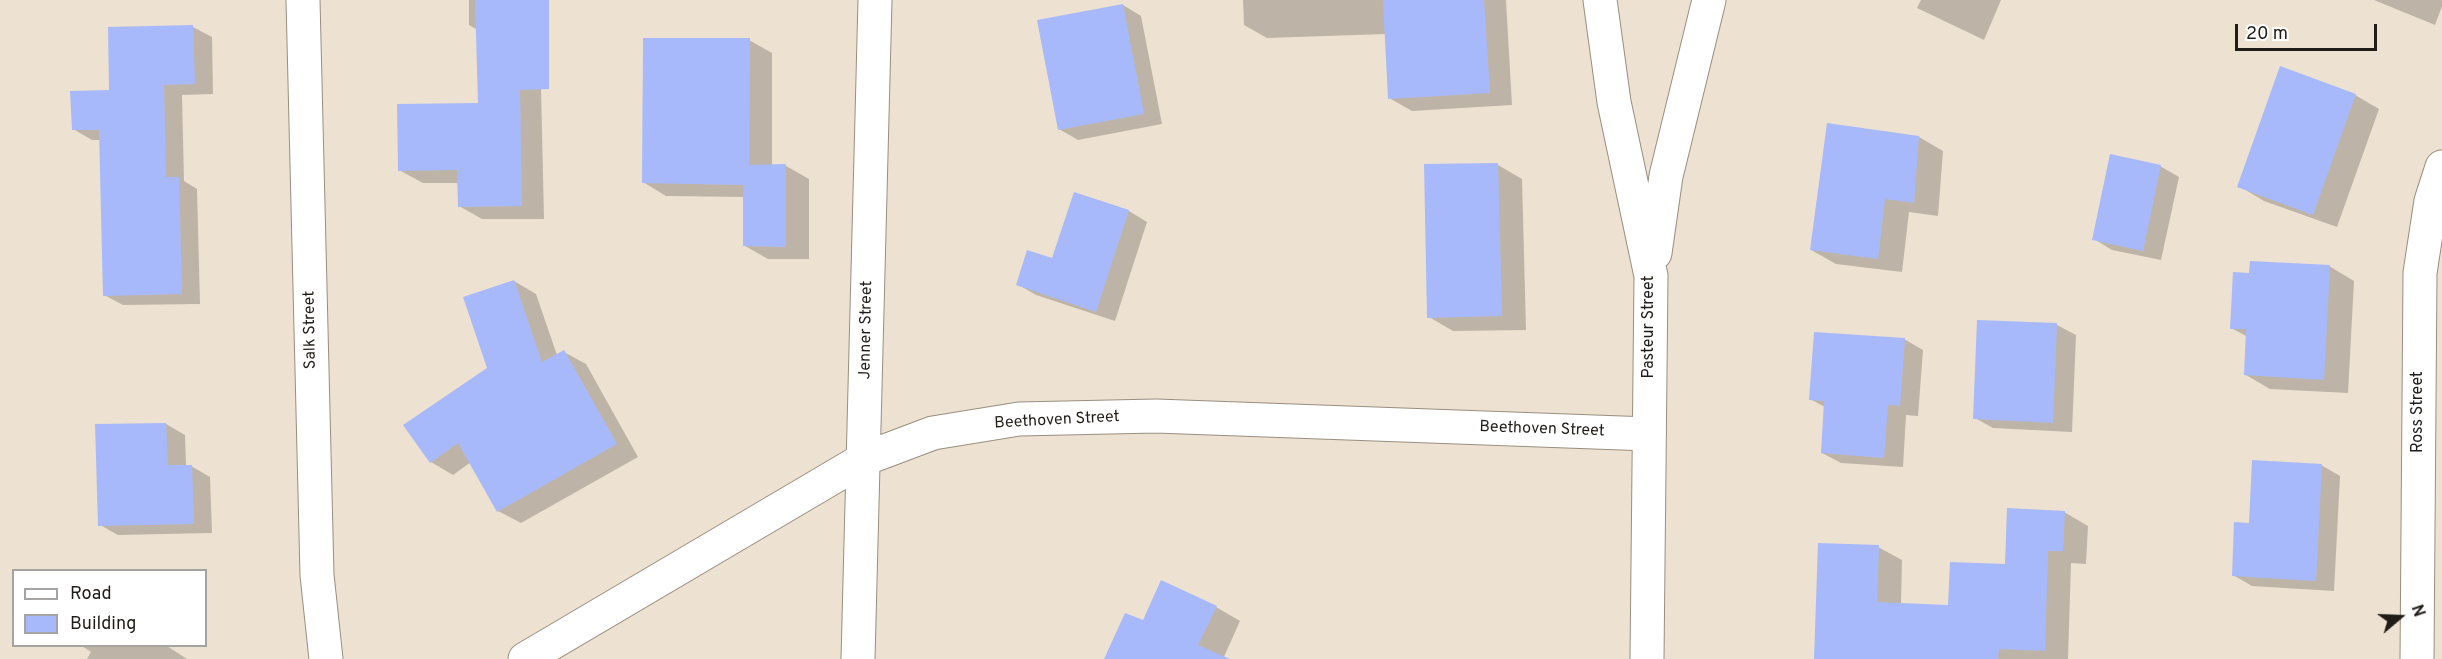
<!DOCTYPE html>
<html>
<head>
<meta charset="utf-8">
<style>
	body { margin:0 }
	#map { position:relative; width:2442px; height:659px; overflow:hidden; background:#ede1d1; font-family:Overpass,sans-serif }
	canvas { display:block }
	.legend { position:absolute; left:12px; top:569px; width:195px; height:78px; box-sizing:border-box; background:#fff; border:2px solid #a6a4a2; margin:0; padding:8px 10px; list-style:none; font-size:18px; color:#201c17 }
	.legend li { display:flex; align-items:center; gap:12px; height:30px }
	.legend b { width:30px; border:2px solid #a6a4a2 }
	.north { position:absolute; left:2370px; top:587px; width:60px; height:60px; -webkit-text-stroke:4px #fff; paint-order:stroke; rotate:71deg; font-size:16px; font-weight:700; line-height:24px; text-align:center; color:#201c17 }
	.north::after { content:''; display:block; margin:auto; width:21px; height:27px; background:#201c17; clip-path:polygon(50% 0,100% 100%,50% 72%,0 100%) }
	.scale { position:absolute; left:2235px; top:24px; width:142px; height:27px; box-sizing:border-box; border:3px solid #201c17; border-top:0; padding-left:8px; font-size:18px; line-height:21px; white-space:nowrap; color:#201c17; -webkit-text-stroke:4px #fff; paint-order:stroke }
</style>
</head>
<body>
<div id="map">
<canvas width="2442" height="659"></canvas>
<ul class="legend">
<li><b style="height:8px;background:#fff"></b>Road</li>
<li><b style="height:16px;background:#a7b9fa"></b>Building</li>
</ul>
<div class="north">N</div>
<div class="scale">20 m</div>
</div>
<script>
const context = document.querySelector('canvas').getContext('2d');
context.lineJoin = 'round';
function fill(path, color) {
  context.fillStyle = color;
  context.fill(path, 'evenodd');
}
function stroke(path, color, width, dash) {
  context.strokeStyle = color;
  context.lineWidth = width;
  context.lineCap = dash ? 'butt' : 'round';
  context.setLineDash(dash || []);
  context.stroke(path);
}
function drawText(font, color, halo, rows, align = 'center') {
  context.font = font + ' Overpass,sans-serif';
  context.lineWidth = 4.5;
  context.setLineDash([]);
  context.textBaseline = 'middle';
  context.strokeStyle = halo;
  context.fillStyle = color;
  for (const [text, x, y, turn = 0] of rows) {
    context.save();
    context.translate(x, y);
    context.rotate((+turn || 0) * Math.PI / 180);
    context.textAlign = isNaN(turn) ? turn : align;
    if (halo) context.strokeText(text, 0, 0);
    context.fillText(text, 0, 0);
    context.restore();
  }
}
const shadow = new Path2D(`
	M 469,0 L 539,0 L 544,219 L 482,219 L 459,206 L 459,183 L 423,183 L 399,170 L 480,105 L 478,30 L 469,25 Z
	M 1243,0 L 1506,0 L 1512,105 L 1412,111 L 1389,98 L 1386,34 L 1267,38 L 1244,25 Z
	M 1921,0 L 2001,0 L 1984,40 L 1917,8 Z
	M 2374,0 L 2442,0 L 2442,6 L 2435,25 Z
	M 1123,5 L 1141,16 L 1162,124 L 1078,140 L 1059,129 Z
	M 193,27 L 212,37 L 213,94 L 182,95 L 184,181 L 197,189 L 200,304 L 123,305 L 104,295 L 100,140 L 92,140 L 73,129 L 111,91 Z
	M 749,40 L 772,53 L 772,166 L 786,166 L 809,179 L 809,259 L 768,259 L 745,246 L 745,197 L 666,196 L 643,182 Z
	M 2355,95 L 2379,109 L 2337,227 L 2264,201 L 2239,186 Z
	M 1919,137 L 1943,151 L 1938,216 L 1909,212 L 1902,272 L 1836,264 L 1811,250 Z
	M 1498,165 L 1522,179 L 1526,330 L 1453,331 L 1429,317 Z
	M 2160,166 L 2179,177 L 2161,260 L 2112,250 L 2094,239 Z
	M 1075,194 L 1129,211 L 1147,222 L 1115,321 L 1036,295 L 1017,284 L 1053,260 Z
	M 2329,266 L 2354,281 L 2348,393 L 2270,389 L 2246,375 L 2248,337 L 2231,328 L 2251,274 Z
	M 514,281 L 536,294 L 557,355 L 564,352 L 586,364 L 638,457 L 521,523 L 498,511 L 471,462 L 453,475 L 431,462 L 488,368 Z
	M 1978,322 L 2057,325 L 2076,335 L 2072,432 L 1993,428 L 1975,418 Z
	M 1904,339 L 1923,350 L 1918,416 L 1906,415 L 1903,467 L 1841,463 L 1822,453 L 1825,407 L 1810,399 Z
	M 166,424 L 185,435 L 186,466 L 191,466 L 210,477 L 212,533 L 118,535 L 100,525 L 96,426 Z
	M 2321,465 L 2340,476 L 2334,591 L 2252,586 L 2233,575 L 2251,525 Z
	M 2064,512 L 2088,526 L 2086,564 L 2071,563 L 2068,659 L 1815,659 L 1878,547 L 1902,560 L 1901,605 L 1950,607 L 2006,565 Z
	M 1216,607 L 1240,621 L 1223,659 L 1106,659 L 1144,622 Z
	M 82,646 L 167,646 L 187,659 L 87,659 L 91,652 Z`);
const building = new Path2D(`
	M 475,0 L 549,0 L 549,89 L 520,90 L 522,206 L 458,207 L 457,170 L 398,171 L 397,104 L 478,103 Z
	M 1383,0 L 1484,0 L 1490,93 L 1388,99 Z
	M 1123,4 L 1144,114 L 1058,130 L 1037,20 Z
	M 193,25 L 195,84 L 164,85 L 166,177 L 179,177 L 182,294 L 103,296 L 99,130 L 72,130 L 70,91 L 109,90 L 108,27 Z
	M 643,38 L 750,38 L 749,165 L 786,164 L 786,247 L 743,246 L 743,185 L 642,183 Z
	M 2280,66 L 2356,94 L 2313,215 L 2237,187 Z
	M 1827,123 L 1919,136 L 1914,203 L 1885,199 L 1878,259 L 1810,250 Z
	M 2110,154 L 2161,165 L 2143,251 L 2092,240 Z
	M 1498,163 L 1502,316 L 1427,318 L 1424,164 Z
	M 1074,192 L 1129,210 L 1096,312 L 1016,285 L 1027,250 L 1052,258 Z
	M 2250,261 L 2330,265 L 2324,380 L 2244,375 L 2246,329 L 2230,329 L 2233,272 L 2249,273 Z
	M 514,280 L 542,362 L 564,350 L 617,444 L 497,512 L 458,443 L 430,463 L 403,425 L 487,368 L 463,297 Z
	M 1977,320 L 2057,323 L 2053,423 L 1973,419 Z
	M 1814,332 L 1905,338 L 1900,406 L 1888,405 L 1884,458 L 1821,453 L 1824,401 L 1809,400 Z
	M 166,423 L 168,465 L 192,465 L 194,524 L 98,526 L 95,424 Z
	M 2252,460 L 2322,464 L 2316,581 L 2232,576 L 2234,522 L 2249,523 Z
	M 2007,508 L 2065,511 L 2063,551 L 2048,551 L 2045,651 L 1999,649 L 1998,659 L 1814,659 L 1818,543 L 1879,545 L 1877,602 L 1948,605 L 1950,562 L 2005,564 Z
	M 1161,580 L 1217,606 L 1198,645 L 1230,659 L 1104,659 L 1125,613 L 1143,620 Z`);
const minor = new Path2D(`
	M 303,0 L 317,575 L 326,659
	M 525,659 L 864,459 L 933,433 L 1019,419 L 1156,416 L 1649,434
	M 858,659 L 875,0
	M 2417,659 L 2420,273 L 2431,201 L 2442,167`);
const major = new Path2D(`
	M 1600,0 L 1614,102 L 1651,276 L 1647,659
	M 1655,253 L 1666,176 L 1709,0`);
const streetNames = [
	["Pasteur Street",1650,327,-90],
	["Salk Street",311,330,-91],
	["Jenner Street",867,330,-89],
	["Ross Street",2419,412,-90],
	["Beethoven Street",1057,421,-3],
	["Beethoven Street",1542,430,2]
];
fill(shadow, '#0003');
fill(building, '#a7b9fa');
stroke(minor, '#998e80', 35);
stroke(major, '#998e80', 35);
stroke(minor, '#fff', 33);
stroke(major, '#fff', 33);
drawText('16px', '#201c17', '#fff', streetNames);
</script>
</body>
</html>
